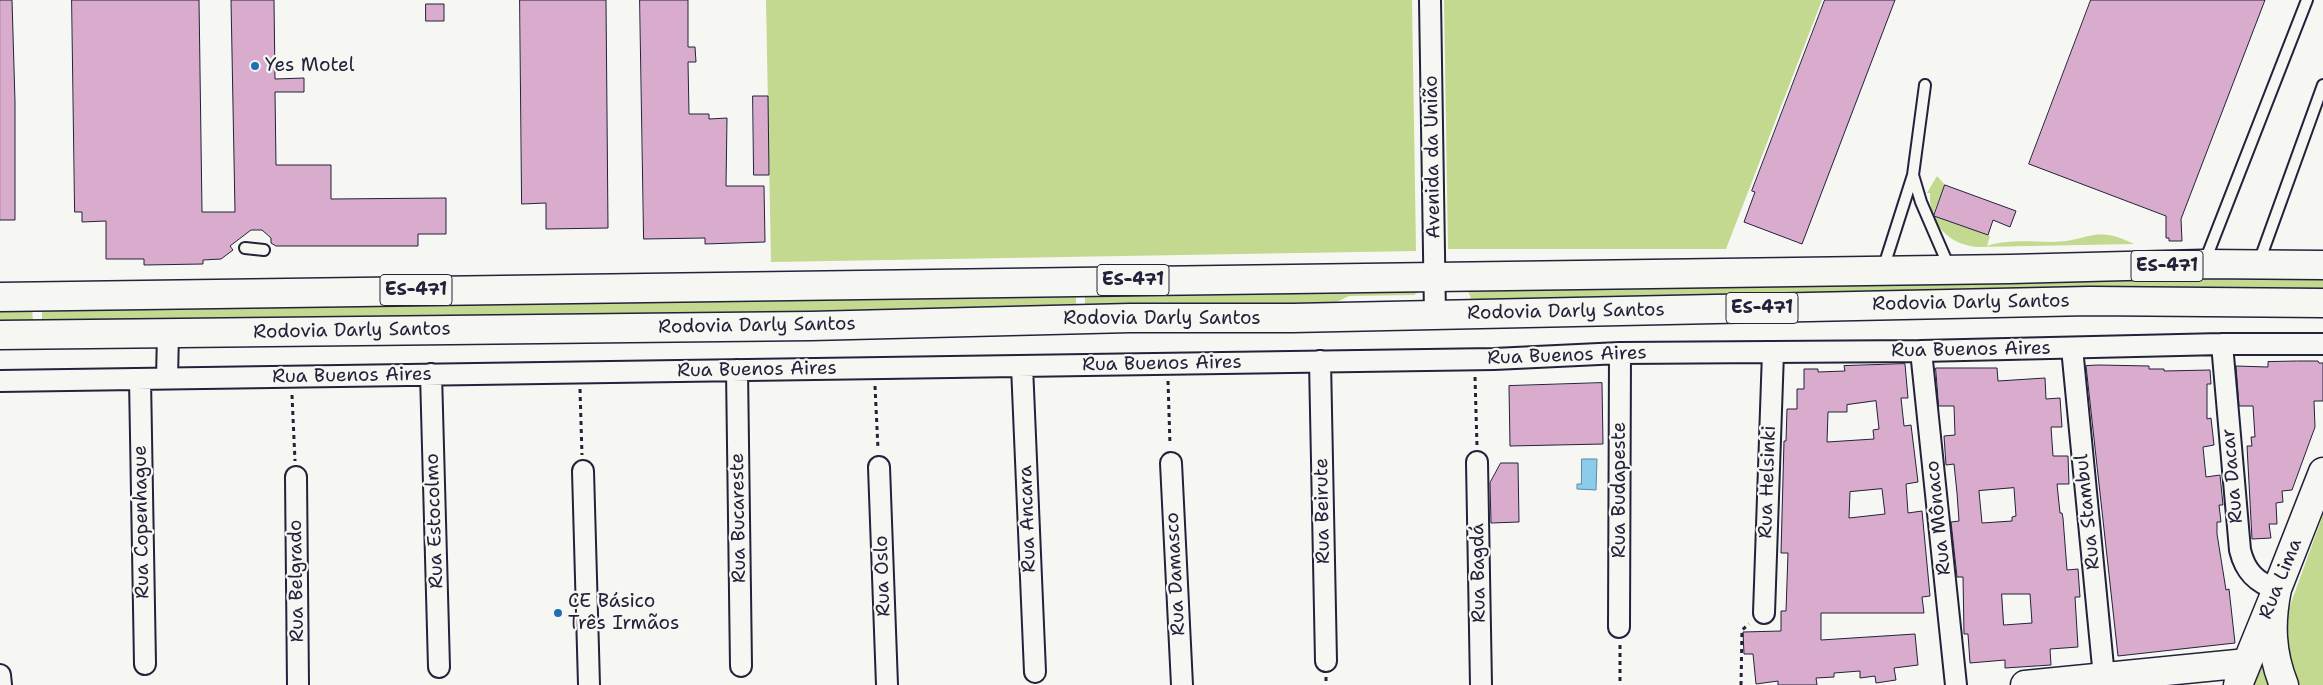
<!DOCTYPE html>
<html>
<head>
<meta charset="utf-8">
<style>
	body { margin:0 }
	canvas { display:block; background:#f6f6f2 }
</style>
</head>
<body>
<canvas width="2323" height="685"></canvas>
<script>
const context = document.querySelector('canvas').getContext('2d');
context.lineJoin = 'round';
function fill(path, color) {
  context.fillStyle = color;
  context.fill(path, 'evenodd');
}
function stroke(path, color, width, dash) {
  context.strokeStyle = color;
  context.lineWidth = width;
  context.lineCap = dash ? 'butt' : 'round';
  context.setLineDash(dash || []);
  context.stroke(path);
}
function drawText(font, color, halo, rows, align = 'center') {
  context.font = font + ' "Shantell Sans",sans-serif';
  context.lineWidth = 4.5;
  context.setLineDash([]);
  context.textBaseline = 'middle';
  context.strokeStyle = halo;
  context.fillStyle = color;
  for (const [text, x, y, turn = 0] of rows) {
    context.save();
    context.translate(x, y);
    context.rotate((+turn || 0) * Math.PI / 180);
    context.textAlign = isNaN(turn) ? turn : align;
    if (halo) context.strokeText(text, 0, 0);
    context.fillText(text, 0, 0);
    context.restore();
  }
}
const green = new Path2D(`
	M 766,0 L 1412,0 L 1416,251 L 771,262 Z
	M 1444,0 L 1822,0 L 1726,249 L 1448,249 Z
	M 1937,176 L 1945,185 L 1933,215 L 1990,236 L 1987,246 C 2010,239 2029,242 2052,242 C 2089,242 2093,224 2134,244 L 1977,247 C 1947,244 1929,223 1930,193 L 1927,193 Z
	M 2323,276 L 2323,291 L 1472,302 L 1468,290 Z
	M 1423,289 L 1414,295 L 1349,296 L 1328,306 L 1085,310 L 1085,291 Z
	M 1076,291 L 1076,310 L 42,324 L 42,305 Z
	M 0,306 L 32,306 L 33,324 L 0,324 Z
	M 2323,515 L 2323,685 L 2296,685 L 2284,645 L 2288,611 Z
	M 2265,658 L 2273,685 L 2249,685 L 2257,663 Z`);
const water = new Path2D(`
	M 1582,459 L 1597,459 L 1596,490 L 1577,489 L 1577,484 L 1581,484 Z`);
const building = new Path2D(`
	M 0,0 L 12,0 L 15,102 L 15,220 L 0,220 Z
	M 72,0 L 199,0 L 202,212 L 235,212 L 231,0 L 274,0 L 275,79 L 304,78 L 304,92 L 275,92 L 276,165 L 331,165 L 331,199 L 446,198 L 446,234 L 418,234 L 418,246 L 276,246 L 271,243 L 271,238 L 262,230 L 251,230 L 230,246 L 233,250 L 221,259 L 203,260 L 203,264 L 144,265 L 144,259 L 106,259 L 106,221 L 82,222 L 82,212 L 75,212 Z
	M 520,0 L 606,0 L 608,228 L 546,229 L 546,203 L 522,204 Z
	M 640,0 L 688,0 L 688,47 L 695,47 L 696,62 L 688,62 L 689,114 L 709,114 L 709,119 L 727,118 L 726,186 L 764,186 L 765,242 L 705,244 L 705,238 L 644,239 Z
	M 1825,0 L 1895,0 L 1802,244 L 1744,222 L 1755,192 L 1752,191 Z
	M 2091,0 L 2265,0 L 2181,219 L 2182,241 L 2169,241 L 2169,238 L 2166,238 L 2166,216 L 2029,164 Z
	M 426,4 L 444,4 L 444,21 L 426,21 Z
	M 753,96 L 768,96 L 769,175 L 754,175 Z
	M 1945,185 L 2016,211 L 2010,227 L 1993,220 L 1988,235 L 1934,216 Z
	M 2297,361 L 2318,361 L 2319,363 L 2323,363 L 2323,401 L 2314,401 L 2315,427 L 2292,490 L 2282,491 L 2283,502 L 2276,503 L 2277,524 L 2269,524 L 2271,538 L 2252,539 L 2247,446 L 2252,446 L 2251,437 L 2255,437 L 2253,406 L 2239,406 L 2236,366 L 2268,367 L 2268,362 Z
	M 1905,364 L 1908,398 L 1901,398 L 1904,426 L 1911,425 L 1918,482 L 1906,484 L 1908,513 L 1922,511 L 1930,596 L 1922,597 L 1924,613 L 1821,613 L 1821,640 L 1915,634 L 1918,665 L 1894,668 L 1896,680 L 1876,683 L 1875,676 L 1860,678 L 1860,671 L 1834,673 L 1834,677 L 1816,678 L 1817,685 L 1778,685 L 1778,681 L 1756,684 L 1753,654 L 1744,654 L 1743,632 L 1781,631 L 1781,611 L 1786,611 L 1788,553 L 1781,553 L 1784,441 L 1786,441 L 1787,409 L 1797,409 L 1797,389 L 1804,389 L 1804,369 L 1818,369 L 1818,372 L 1845,371 L 1844,366 ZM 1876,401 L 1879,429 L 1873,430 L 1874,439 L 1827,442 L 1828,412 L 1847,412 L 1847,405 ZM 1882,489 L 1885,514 L 1849,518 L 1850,492 Z
	M 2099,365 L 2149,366 L 2149,369 L 2164,369 L 2164,371 L 2210,370 L 2211,384 L 2207,384 L 2207,419 L 2211,418 L 2214,445 L 2203,447 L 2206,477 L 2220,475 L 2223,505 L 2219,505 L 2221,522 L 2217,522 L 2217,534 L 2226,590 L 2229,589 L 2235,643 L 2118,656 L 2086,366 Z
	M 1936,368 L 1997,368 L 1998,381 L 2045,378 L 2046,399 L 2060,398 L 2062,427 L 2051,427 L 2053,456 L 2068,456 L 2069,484 L 2057,484 L 2060,513 L 2062,513 L 2063,518 L 2067,570 L 2078,569 L 2080,597 L 2075,597 L 2078,647 L 2050,649 L 2051,665 L 2005,668 L 2005,660 L 1970,663 L 1968,634 L 1964,634 L 1963,577 L 1957,577 L 1951,522 L 1959,521 L 1957,493 L 1954,464 L 1946,465 L 1944,436 L 1955,435 L 1954,406 L 1939,406 ZM 2014,488 L 2016,516 L 2012,517 L 2012,521 L 1982,523 L 1979,491 ZM 2002,594 L 2030,594 L 2032,623 L 2004,625 Z
	M 1602,383 L 1603,444 L 1510,446 L 1509,386 Z
	M 1501,463 L 1518,463 L 1519,522 L 1491,523 L 1490,483 Z`);
const path = new Path2D(`
	M 1475,377 L 1477,446
	M 1168,381 L 1170,445
	M 875,386 L 878,449
	M 580,389 L 582,455
	M 292,395 L 295,461
	M 1620,645 L 1620,685
	M 1326,677 L 1326,685
	M 1741,685 L 1742,630 L 1749,624`);
const lane = new Path2D(`
	M 1925,85 L 1913,175 L 1921,202 L 1950,269
	M 245,248 L 264,250
	M 2205,261 L 2307,0
	M 2259,262 L 2323,85
	M 1883,269 L 1913,175`);
const street = new Path2D(`
	M 1430,0 L 1435,315
	M 2222,344 L 2240,550 C 2245,571 2256,583 2277,589
	M 2072,348 L 2104,677
	M 1921,351 L 1956,685
	M 1320,361 L 1326,661
	M 1022,366 L 1035,672
	M 737,370 L 741,666
	M 431,374 L 439,667
	M 167,378 L 168,333
	M 140,379 L 145,664
	M 0,381 L 1494,359 L 1620,353 L 1921,351 L 2222,344 L 2323,344
	M 1477,462 L 1481,685
	M 1171,463 L 1182,685
	M 879,467 L 887,685
	M 583,471 L 589,685
	M 296,477 L 298,685
	M 1764,613 L 1773,352
	M 1619,627 L 1620,353
	M 0,675 L 1,685`);
const secondary = new Path2D(`
	M 2025,685 L 2247,663
	M 2238,685 L 2273,599`);
const primary = new Path2D(`
	M 0,297 L 2010,269 L 2203,264 L 2323,265
	M 0,335 L 811,326 L 1130,318 L 1293,318 L 2090,301 L 2323,303
	M 2284,685 C 2271,653 2270,623 2277,589 L 2323,472`);
const markers = [
	[255,66,5,"#1f6fb2"],
	[558,613,5,"#1f6fb2"]
];
const shields = [
	[2167,266,72],
	[1133,280,72],
	[416,290,72],
	[1762,308,72]
];
const shieldNames = [
	["ES-471",2167,266],
	["ES-471",1133,280],
	["ES-471",416,290],
	["ES-471",1762,308]
];
const poiNames = [
	["Yes Motel",265,66],
	["CE Básico",568,602],
	["Três Irmãos",568,624]
];
const streetNames = [
	["Avenida da União",1433,157,-91],
	["Rodovia Darly Santos",1971,303,-1],
	["Rodovia Darly Santos",1566,312,-1],
	["Rodovia Darly Santos",1162,319],
	["Rodovia Darly Santos",757,326,-1],
	["Rodovia Darly Santos",352,331,-1],
	["Rua Buenos Aires",1971,350,-1],
	["Rua Buenos Aires",1567,356,-2],
	["Rua Buenos Aires",1162,364,-1],
	["Rua Buenos Aires",757,370,-1],
	["Rua Buenos Aires",352,376,-1],
	["Rua Dacar",2233,476,-95],
	["Rua Helsinki",1768,482,-88],
	["Rua Budapeste",1620,490,-90],
	["Rua Beirute",1323,511,-91],
	["Rua Stambul",2088,512,-96],
	["Rua Bucareste",739,518,-91],
	["Rua Mônaco",1939,518,-96],
	["Rua Ancara",1028,519,-92],
	["Rua Estocolmo",435,521,-92],
	["Rua Copenhague",142,522,-91],
	["Rua Bagdá",1479,573,-91],
	["Rua Damasco",1176,574,-93],
	["Rua Oslo",883,576,-92],
	["Rua Lima",2281,579,-68],
	["Rua Belgrado",297,581,-91]
];
fill(green, '#c2d98f');
fill(water, '#8bcbec');
stroke(water, '#6187a5', 1);
fill(building, '#d9abcd');
stroke(building, '#22223b', 1);
stroke(lane, '#22223b', 14);
stroke(street, '#22223b', 24);
stroke(secondary, '#22223b', 31);
stroke(primary, '#22223b', 31);
stroke(path, '#22223b', 3, [4, 4]);
stroke(lane, '#f6f6f2', 10);
stroke(street, '#f6f6f2', 20);
stroke(secondary, '#f6f6f2', 28);
stroke(primary, '#f6f6f2', 28);
for (const [x, y, r, color] of markers) {
  const dot = new Path2D();
  dot.arc(x, y, r, 0, 2 * Math.PI);
  context.fillStyle = color;
  context.fill(dot);
  stroke(dot, '#f6f6f2', 2);
}
for (const [x, y, w] of shields) {
  const box = new Path2D();
  box.roundRect(x - w / 2, y - 15.5, w, 31, 4);
  context.fillStyle = '#f6f6f2';
  context.fill(box);
  stroke(box, '#22223b', 1);
}
drawText('bold 18px', '#22223b', null, shieldNames);
drawText('19px', '#22223b', '#f6f6f2', poiNames, 'left');
drawText('19px', '#22223b', '#f6f6f2', streetNames);
</script>
</body>
</html>
